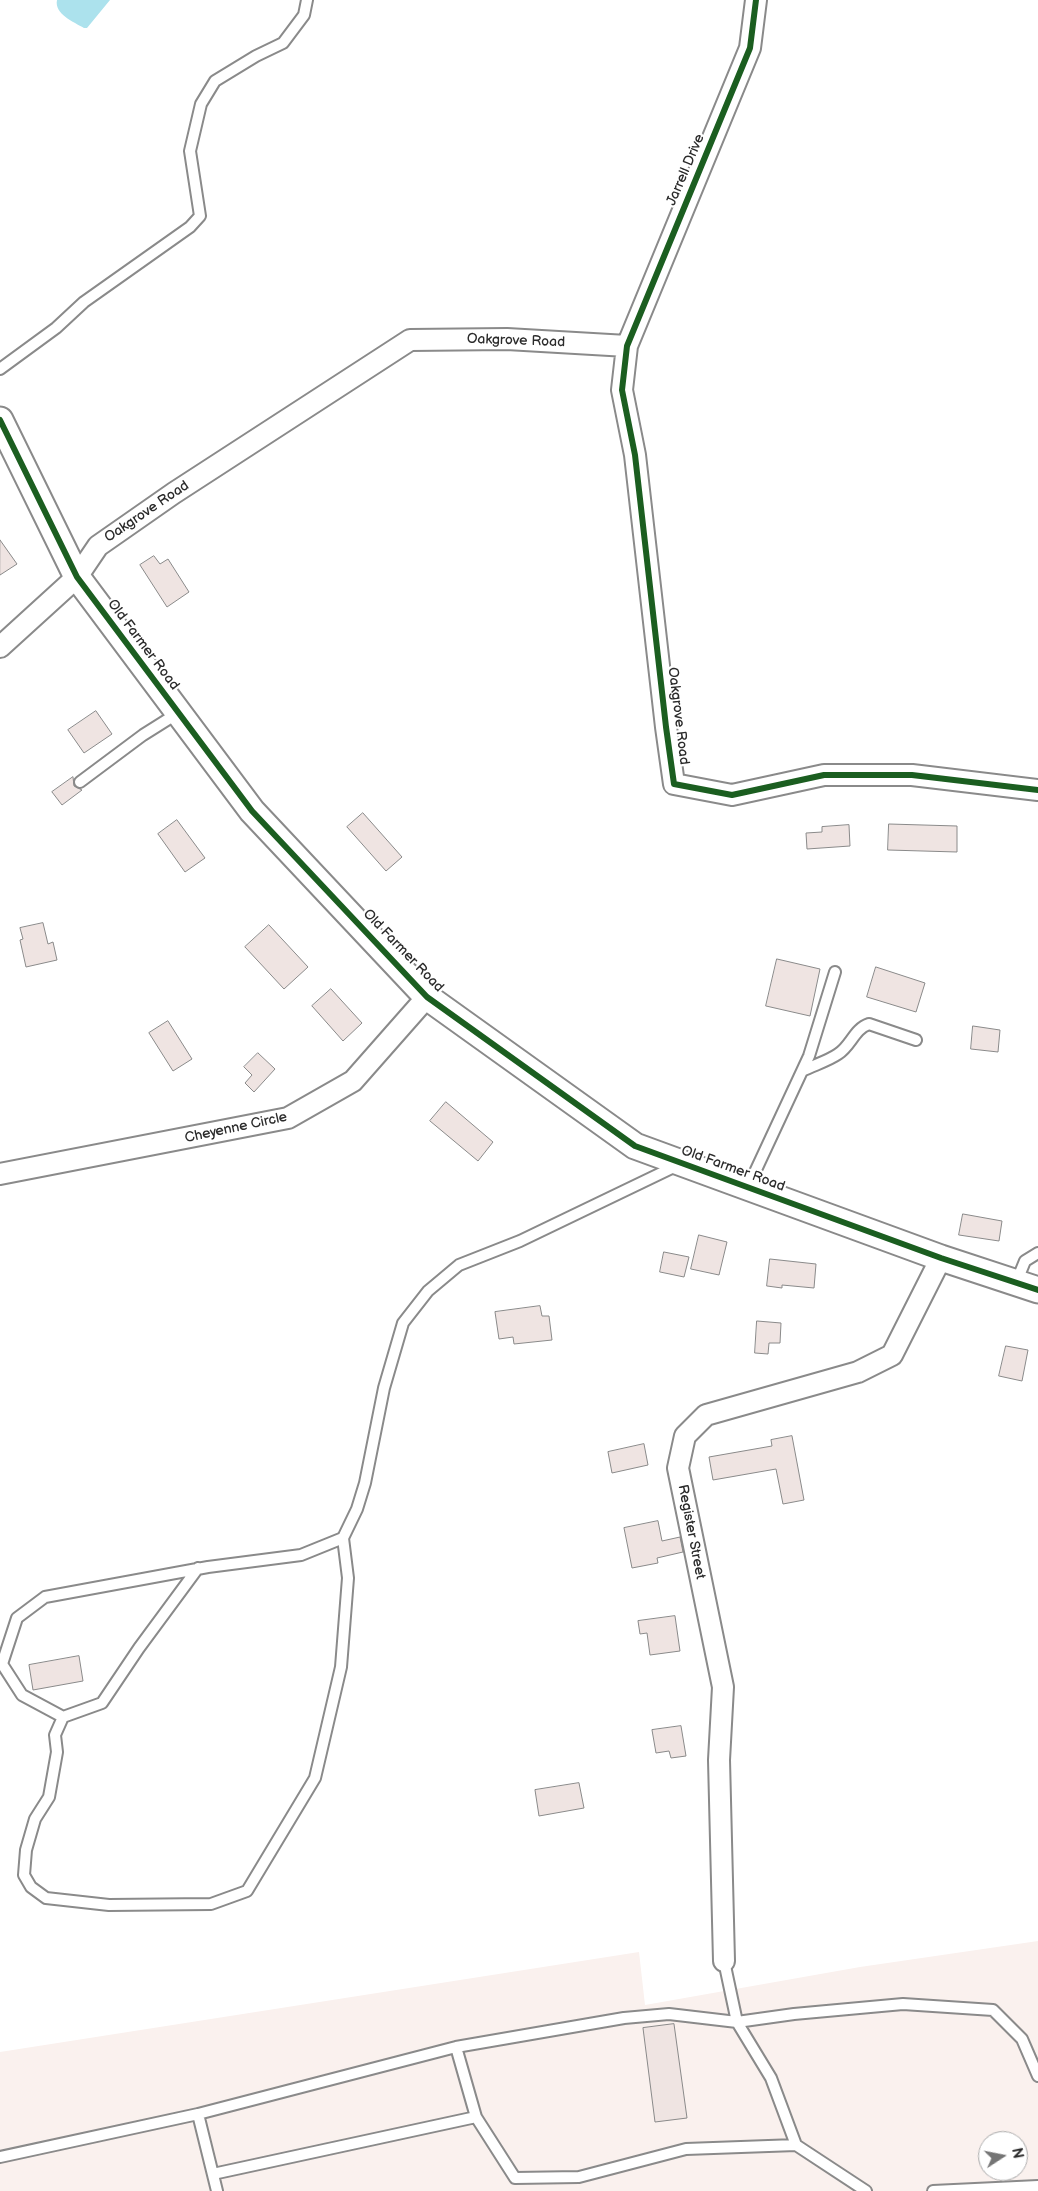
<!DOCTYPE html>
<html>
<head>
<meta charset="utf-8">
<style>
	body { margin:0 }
	#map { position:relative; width:1038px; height:2191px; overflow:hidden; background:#fff; font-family:"Balsamiq Sans",sans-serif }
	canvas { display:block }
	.north { position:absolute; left:978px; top:2131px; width:50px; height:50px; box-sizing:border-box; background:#fff; border:1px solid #aaa; border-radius:50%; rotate:79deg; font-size:14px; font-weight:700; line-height:20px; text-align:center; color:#2b2b2b }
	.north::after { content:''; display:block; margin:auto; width:18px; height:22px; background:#757575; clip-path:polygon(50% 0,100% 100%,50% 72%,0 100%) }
</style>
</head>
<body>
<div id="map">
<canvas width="1038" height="2191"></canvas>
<div class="north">N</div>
</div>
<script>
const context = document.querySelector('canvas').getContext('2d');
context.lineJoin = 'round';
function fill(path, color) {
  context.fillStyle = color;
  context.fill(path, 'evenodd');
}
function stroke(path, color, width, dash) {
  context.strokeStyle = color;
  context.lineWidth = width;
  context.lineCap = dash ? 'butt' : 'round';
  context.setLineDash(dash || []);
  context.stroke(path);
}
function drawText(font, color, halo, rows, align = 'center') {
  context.font = font + ' "Balsamiq Sans",sans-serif';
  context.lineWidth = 4.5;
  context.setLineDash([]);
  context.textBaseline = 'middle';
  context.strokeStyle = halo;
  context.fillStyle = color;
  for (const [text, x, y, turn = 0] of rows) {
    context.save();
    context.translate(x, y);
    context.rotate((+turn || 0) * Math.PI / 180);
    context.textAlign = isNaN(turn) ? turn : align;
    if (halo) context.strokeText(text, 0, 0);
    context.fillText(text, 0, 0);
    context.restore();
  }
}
const built = new Path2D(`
	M 1038,1941 L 1038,2191 L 0,2191 L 0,2052 L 639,1952 L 645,2005 L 860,1967 ZM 988,2141 L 1018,2141 L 1018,2171 L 988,2171 Z`);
const water = new Path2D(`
	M 57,0 L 110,0 L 87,28 L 84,28 C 74,22 54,14 57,0 Z`);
const building = new Path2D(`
	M 0,540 L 17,564 L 0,575 Z
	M 154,556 L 160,564 L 168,559 L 189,592 L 167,607 L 140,565 Z
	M 96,711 L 112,734 L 84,753 L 68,730 Z
	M 73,777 L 74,786 L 82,790 L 62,805 L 52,792 Z
	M 363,813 L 402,857 L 386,871 L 347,827 Z
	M 177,820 L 205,858 L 185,872 L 158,834 Z
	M 889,824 L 957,826 L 957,852 L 888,850 Z
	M 849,825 L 850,846 L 807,849 L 806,833 L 822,832 L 822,827 Z
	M 43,923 L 48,944 L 53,942 L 57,960 L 26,967 L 20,940 L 23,939 L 20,928 Z
	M 269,925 L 308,967 L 284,989 L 245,947 Z
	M 777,959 L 820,969 L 810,1016 L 766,1006 Z
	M 876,967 L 925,983 L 916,1012 L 867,997 Z
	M 331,989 L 362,1023 L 343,1041 L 312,1006 Z
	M 168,1021 L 192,1059 L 173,1071 L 149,1033 Z
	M 973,1026 L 1000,1030 L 998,1052 L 971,1049 Z
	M 258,1053 L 275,1069 L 254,1092 L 245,1083 L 252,1075 L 244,1067 Z
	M 446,1102 L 493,1142 L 478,1161 L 430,1121 Z
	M 963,1214 L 1002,1221 L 999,1241 L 959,1235 Z
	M 699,1235 L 727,1242 L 719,1275 L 691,1269 Z
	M 664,1252 L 689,1257 L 684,1277 L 660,1272 Z
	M 770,1259 L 816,1264 L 814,1288 L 782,1285 L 782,1288 L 767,1286 Z
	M 540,1306 L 542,1316 L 549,1316 L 552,1340 L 514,1344 L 513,1337 L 499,1339 L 495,1312 Z
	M 757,1321 L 781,1323 L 780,1343 L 769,1343 L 768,1354 L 755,1353 Z
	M 1006,1346 L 1028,1350 L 1022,1381 L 999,1376 Z
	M 792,1436 L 804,1500 L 783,1504 L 776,1469 L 713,1480 L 709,1457 L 772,1446 L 771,1440 Z
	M 644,1444 L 648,1465 L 612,1473 L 608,1452 Z
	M 658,1521 L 662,1541 L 680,1537 L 683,1552 L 657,1558 L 658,1563 L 632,1568 L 624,1528 Z
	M 675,1616 L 680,1651 L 650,1655 L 647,1633 L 640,1634 L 638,1621 Z
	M 79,1656 L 83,1681 L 33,1690 L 29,1665 Z
	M 681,1726 L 686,1756 L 671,1758 L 669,1751 L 656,1753 L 652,1730 Z
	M 579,1783 L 584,1808 L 539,1816 L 535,1790 Z
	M 674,2024 L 687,2118 L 655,2122 L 643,2028 Z`);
const service = new Path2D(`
	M 0,369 L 56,328 L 84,302 L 190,227 L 200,216 L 190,151 L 201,104 L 215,81 L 256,56 L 283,43 L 304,15 L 307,0
	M 80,782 L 143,735 L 178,713
	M 802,1071 C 814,1065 828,1061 838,1054 C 851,1046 854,1029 869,1024 L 916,1040
	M 748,1187 L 809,1056 L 835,972
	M 1016,1283 L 1025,1261 L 1038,1253
	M 198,1568 L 139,1648 L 102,1703 L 63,1717 L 22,1695 L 2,1664 L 17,1618 L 45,1597 L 208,1567 L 301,1555 L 343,1538 L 357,1509 L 365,1483 L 384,1388 L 403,1323 L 428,1291 L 459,1265 L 520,1241 L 678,1165
	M 63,1717 L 55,1735 L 57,1752 L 49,1797 L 35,1819 L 26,1850 L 24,1875 L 31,1887 L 46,1898 L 109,1905 L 211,1904 L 247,1891 L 315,1778 L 341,1667 L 348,1578 L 343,1538
	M 724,1961 L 737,2022 L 771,2078 L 796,2145 L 866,2191
	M 198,2114 L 456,2047
	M 476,2117 L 456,2047 L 624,2018 L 669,2014 L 737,2022 L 794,2014 L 903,2004 L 993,2010 L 1022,2039 L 1038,2076
	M 0,2157 L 198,2114 L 217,2191
	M 213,2174 L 476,2117 L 515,2178 L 579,2177 L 686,2149 L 796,2145
	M 933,2191 L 1038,2186`);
const minor = new Path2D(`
	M 756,0 L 750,48 L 627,346 L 622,390 L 635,455 L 666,727 L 674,784 L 732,795 L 824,775 L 912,775 L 1038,790
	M 0,647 L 77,577 L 98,546 L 174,493 L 410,340 L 507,339 L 627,346
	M 0,1174 L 288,1118 L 353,1081 L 427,997
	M 724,1961 L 719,1760 L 723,1687 L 678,1468 L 685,1436 L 706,1415 L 858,1372 L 892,1355 L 941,1258`);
const tertiary = new Path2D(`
	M 0,420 L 77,577 L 252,811 L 427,997 L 635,1146 L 941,1258 L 1038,1290`);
const cycleway = new Path2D(`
	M 756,0 L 750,48 L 627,346 L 622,390 L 635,455 L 666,727 L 674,784 L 732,795 L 824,775 L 912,775 L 1038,790
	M 0,420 L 77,577 L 252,811 L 427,997 L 635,1146 L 941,1258 L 1038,1290`);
const streetNames = [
	["Jarrell Drive",686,170,-67],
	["Oakgrove Road",516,341,2],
	["Oakgrove Road",147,512,-34],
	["Old Farmer Road",143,645,53],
	["Oakgrove Road",678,716,83],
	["Old Farmer Road",403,951,46],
	["Cheyenne Circle",236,1128,-12],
	["Old Farmer Road",733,1169,20],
	["Register Street",691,1532,79]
];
fill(built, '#faf1ee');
fill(water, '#ace2ed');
fill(building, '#efe4e2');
stroke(building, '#8a8a8a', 1);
stroke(service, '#8a8a8a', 14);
stroke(minor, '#8a8a8a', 24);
stroke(tertiary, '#8a8a8a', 29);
stroke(service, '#fff', 10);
stroke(minor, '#fff', 20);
stroke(tertiary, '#fff', 25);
stroke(cycleway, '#1b5e20', 6);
drawText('14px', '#2b2b2b', '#fff', streetNames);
</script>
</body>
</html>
